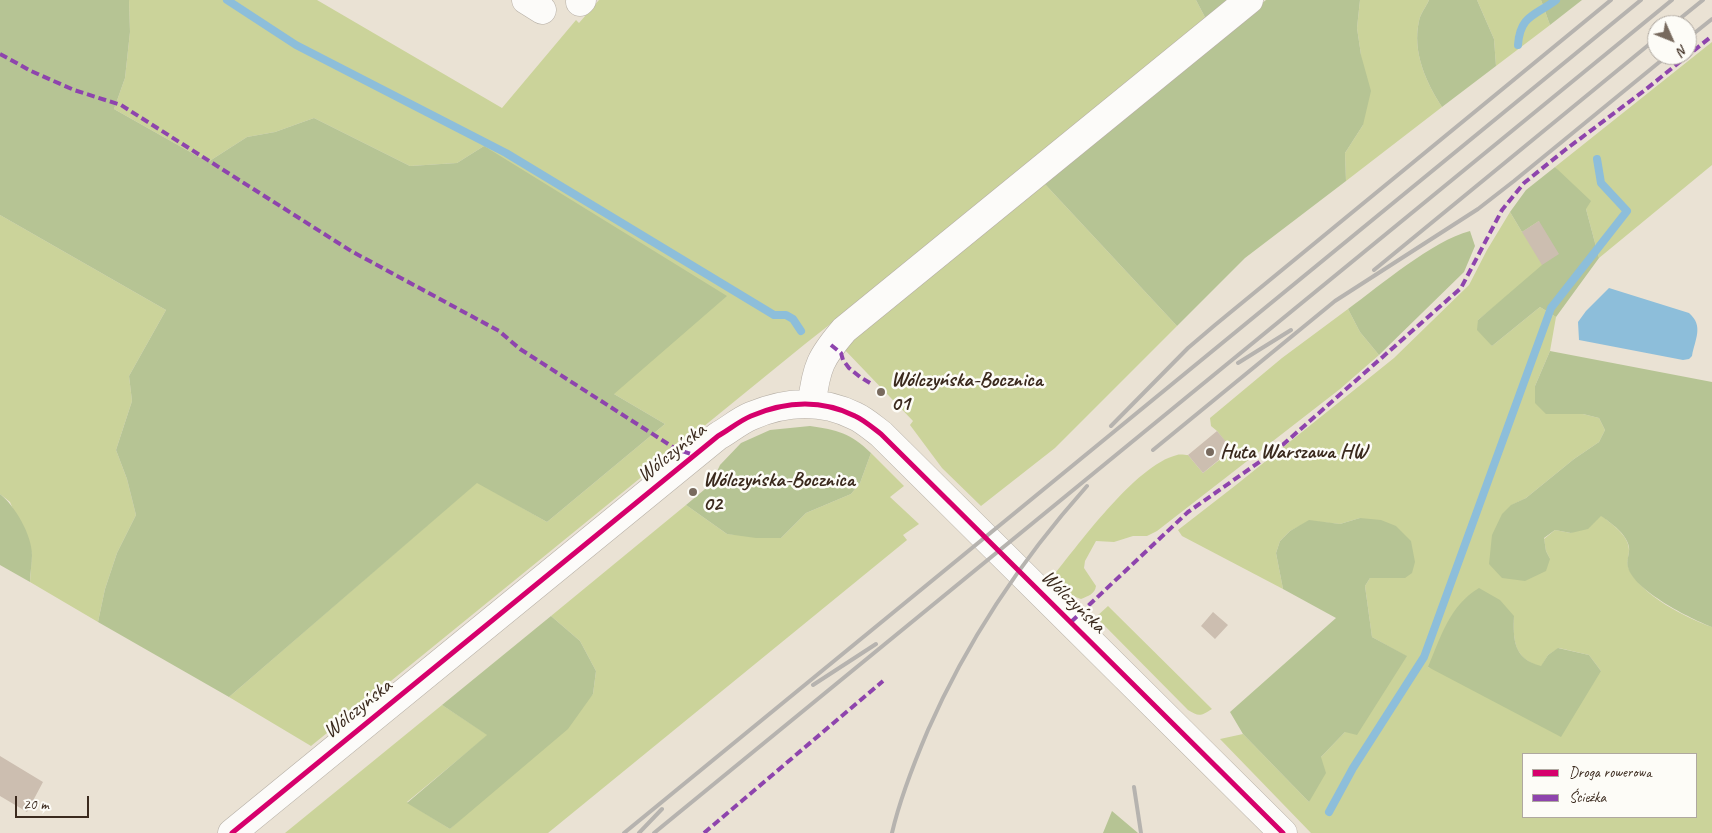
<!DOCTYPE html>
<html>
<head>
<meta charset="utf-8">
<style>
	body { margin:0 }
	#map { position:relative; width:1712px; height:833px; overflow:hidden; background:#eae2d4; font-family:Caveat,sans-serif }
	canvas { display:block }
	.legend { position:absolute; left:1522px; top:753px; width:175px; height:65px; box-sizing:border-box; background:#fdfcf7; border:1px solid #afa8a0; margin:0; padding:6px 9px; list-style:none; font-size:15px; color:#3b2a1e }
	.legend li { display:flex; align-items:center; gap:10px; height:25px }
	.legend b { width:25px; border:1px solid #afa8a0 }
	.north { position:absolute; left:1647px; top:15px; width:50px; height:50px; box-sizing:border-box; background:#fdfcf7; border:1px solid #afa8a0; border-radius:50%; rotate:134deg; font-size:14px; font-weight:700; line-height:20px; text-align:center; color:#3b2a1e }
	.north::after { content:''; display:block; margin:auto; width:18px; height:22px; background:#786a5e; clip-path:polygon(50% 0,100% 100%,50% 72%,0 100%) }
	.scale { position:absolute; left:15px; top:796px; width:74px; height:22px; box-sizing:border-box; border:2px solid #3b2a1e; border-top:0; padding-left:6px; font-size:15px; line-height:18px; white-space:nowrap; color:#3b2a1e; -webkit-text-stroke:4px #fdfcf7; paint-order:stroke }
</style>
</head>
<body>
<div id="map">
<canvas width="1712" height="833"></canvas>
<ul class="legend">
<li><b style="height:6px;background:#d6006c"></b>Droga rowerowa</li>
<li><b style="height:6px;background:#8e44ad"></b>Ścieżka</li>
</ul>
<div class="north">N</div>
<div class="scale">20 m</div>
</div>
<script>
const context = document.querySelector('canvas').getContext('2d');
context.lineJoin = 'round';
function fill(path, color) {
  context.fillStyle = color;
  context.fill(path, 'evenodd');
}
function stroke(path, color, width, dash) {
  context.strokeStyle = color;
  context.lineWidth = width;
  context.lineCap = dash ? 'butt' : 'round';
  context.setLineDash(dash || []);
  context.stroke(path);
}
function drawText(font, color, halo, rows, align = 'center') {
  context.font = font + ' Caveat,sans-serif';
  context.lineWidth = 5;
  context.setLineDash([]);
  context.textBaseline = 'middle';
  context.strokeStyle = halo;
  context.fillStyle = color;
  for (const [text, x, y, turn = 0] of rows) {
    context.save();
    context.translate(x, y);
    context.rotate((+turn || 0) * Math.PI / 180);
    context.textAlign = isNaN(turn) ? turn : align;
    if (halo) context.strokeText(text, 0, 0);
    context.fillText(text, 0, 0);
    context.restore();
  }
}
const green = new Path2D(`
	M 129,0 L 317,0 L 502,108 L 576,20 L 579,23 L 599,0 L 1196,0 L 1208,23 L 1052,150 L 805,344 L 311,746 L 229,697 L 477,482 L 547,522 L 665,424 L 614,394 L 484,146 L 457,163 L 410,166 L 314,118 L 275,132 L 247,137 L 208,162 L 114,109 L 125,78 L 130,32 Z
	M 1360,0 L 1429,0 C 1426,7 1420,14 1419,21 C 1412,52 1426,82 1442,107 L 1346,181 L 1345,153 L 1363,125 L 1361,55 L 1357,28 Z
	M 1477,0 L 1541,0 L 1550,25 L 1496,66 L 1494,39 Z
	M 1712,42 L 1712,165 L 1599,258 L 1586,209 L 1555,167 Z
	M 1043,182 L 1177,326 L 1055,448 L 981,506 L 942,468 L 910,425 L 913,421 L 843,348 Z
	M 1510,212 L 1522,232 L 1539,221 L 1559,254 L 1478,320 L 1492,346 L 1540,307 L 1556,317 L 1550,351 L 1535,386 L 1566,414 L 1583,414 L 1599,418 L 1605,430 L 1599,442 L 1574,459 L 1526,498 L 1512,505 L 1550,559 L 1546,551 L 1544,539 L 1555,530 L 1571,533 L 1601,515 C 1611,524 1629,535 1629,550 C 1629,556 1626,563 1629,569 C 1641,595 1686,618 1712,627 L 1712,833 L 1311,833 L 1220,739 L 1243,734 L 1309,802 L 1321,757 L 1345,732 L 1406,656 L 1372,637 L 1365,586 L 1370,578 L 1405,578 L 1360,518 L 1340,524 L 1309,521 L 1290,531 L 1280,541 L 1276,553 L 1283,589 L 1182,536 L 1178,530 L 1236,485 L 1394,358 L 1469,285 L 1487,250 ZM 1514,616 C 1513,642 1514,658 1541,667 L 1548,655 L 1559,648 L 1589,655 L 1601,671 L 1428,668 ZM 1523,754 L 1696,754 L 1696,817 L 1523,817 Z
	M 0,215 L 166,310 L 129,376 L 132,401 L 116,450 L 127,479 L 136,515 L 117,553 L 105,589 L 98,622 L 30,582 L 32,554 L 10,502 L 0,494 Z
	M 1348,309 L 1360,332 L 1379,355 L 1340,389 L 1157,531 L 1147,536 L 1133,536 L 1114,542 L 1096,541 L 1085,561 L 1084,568 L 1096,586 C 1095,594 1088,596 1081,599 L 1065,593 L 1049,581 C 1077,547 1135,465 1177,455 C 1180,454 1185,455 1188,455 L 1203,473 L 1232,450 L 1217,431 L 1211,426 L 1210,418 L 1282,358 Z
	M 871,453 L 904,486 L 890,497 L 919,524 L 903,535 L 907,540 L 548,833 L 285,833 L 442,705 L 488,735 L 407,802 L 450,829 L 593,694 L 596,671 L 580,641 L 551,616 L 686,505 L 727,534 L 781,538 L 806,513 L 851,494 L 860,483 Z
	M 1108,606 L 1212,709 C 1201,716 1199,717 1188,710 L 1096,617 Z`);
const forest = new Path2D(`
	M 0,0 L 129,0 L 130,32 L 125,78 L 114,109 L 208,162 L 247,137 L 275,132 L 314,118 L 410,166 L 457,163 L 484,146 L 727,296 L 614,394 L 665,424 L 547,522 L 477,483 L 229,697 L 98,622 L 105,589 L 117,553 L 136,515 L 127,479 L 116,450 L 132,401 L 129,376 L 166,310 L 0,215 Z
	M 1196,0 L 1237,0 L 1208,23 Z
	M 1266,0 L 1360,0 L 1357,28 L 1361,55 L 1371,91 L 1363,125 L 1345,153 L 1346,181 L 1245,258 L 1177,326 L 1043,182 Z
	M 1429,0 L 1477,0 L 1494,39 L 1496,66 L 1442,107 C 1426,82 1412,52 1419,21 C 1420,14 1426,7 1429,0 Z
	M 1541,0 L 1582,0 L 1550,25 Z
	M 1555,167 L 1591,201 L 1586,209 L 1599,258 L 1556,317 L 1540,307 L 1492,346 L 1477,330 L 1478,320 L 1542,265 L 1539,221 L 1522,232 L 1510,212 L 1526,190 Z
	M 1470,231 L 1475,246 L 1464,272 L 1379,355 L 1360,332 L 1348,309 C 1381,285 1432,241 1470,231 Z
	M 1550,351 L 1712,382 L 1712,627 C 1691,619 1633,590 1628,567 C 1626,561 1630,553 1629,547 C 1627,534 1611,523 1601,516 L 1588,529 L 1571,533 L 1555,530 L 1544,538 L 1546,551 L 1550,559 L 1546,571 L 1525,581 L 1502,578 L 1489,564 L 1492,535 L 1502,514 L 1511,505 L 1526,498 L 1574,459 L 1599,442 L 1605,430 L 1599,418 L 1583,414 L 1546,414 L 1535,403 L 1535,386 Z
	M 810,426 C 837,430 851,433 871,453 L 860,483 L 851,494 L 806,513 L 781,538 L 756,538 L 727,534 L 686,505 L 711,484 L 720,465 L 741,443 L 770,430 Z
	M 0,494 C 15,506 32,535 32,555 C 32,564 30,573 30,582 L 0,565 Z
	M 1360,518 L 1381,520 L 1396,526 L 1411,541 L 1415,562 L 1412,573 L 1405,578 L 1370,578 L 1365,586 L 1372,637 L 1407,656 L 1357,735 L 1345,732 L 1321,757 L 1326,773 L 1309,802 L 1243,734 L 1230,712 L 1336,618 L 1283,589 L 1276,553 L 1280,541 L 1290,531 L 1309,520 L 1340,524 Z
	M 1479,588 L 1500,600 L 1514,616 C 1513,641 1514,659 1541,666 L 1548,655 L 1558,648 L 1589,655 L 1601,671 L 1561,737 L 1428,667 C 1441,637 1449,606 1479,588 Z
	M 551,616 L 580,641 L 596,671 L 593,694 L 568,729 L 450,829 L 407,803 L 487,735 L 442,705 Z
	M 1112,811 L 1138,833 L 1103,833 Z`);
const water = new Path2D(`
	M 1609,288 L 1689,313 C 1704,326 1695,339 1692,356 L 1689,359 L 1683,360 L 1579,340 L 1578,322 L 1586,311 Z`);
const stream = new Path2D(`
	M 227,0 L 296,45 L 506,153 L 774,315 L 786,315 L 793,319 L 801,331
	M 1518,45 C 1520,15 1535,16 1556,0
	M 1329,812 L 1353,768 L 1424,657 L 1551,308 L 1627,211 L 1601,183 L 1597,159`);
const building = new Path2D(`
	M 1539,221 L 1559,254 L 1542,265 L 1522,232 Z
	M 1217,431 L 1232,449 L 1203,473 L 1188,455 Z
	M 1213,612 L 1228,625 L 1215,639 L 1201,626 Z
	M 0,756 L 43,782 L 27,812 L 0,796 Z`);
const minor = new Path2D(`
	M 526,0 L 542,10
	M 580,2 L 582,0
	M 812,403 C 816,367 821,357 844,330 L 1249,0
	M 232,833 L 718,436 C 729,430 739,421 751,416 C 786,401 821,399 855,416 C 864,420 873,428 881,434 L 1283,833`);
const rail = new Path2D(`
	M 1672,25 L 1703,0
	M 1687,39 L 1712,19
	M 1374,270 L 1657,38
	M 1238,363 L 1291,330
	M 1111,426 L 1188,348 L 1215,325 L 1611,0
	M 1153,450 L 1335,301 L 1478,209 L 1514,181 L 1668,55
	M 813,685 L 876,644
	M 1134,787 L 1141,833
	M 624,833 L 1641,0
	M 639,833 L 662,809
	M 654,833 L 1672,0
	M 892,833 C 900,798 914,763 928,730 C 968,639 1021,560 1087,486`);
const quiet = new Path2D(`
	M 0,54 L 31,71 L 74,90 L 121,105 L 351,251 L 499,331 L 520,349 L 676,449 L 694,455
	M 831,345 L 841,353 L 843,360 L 849,368 L 860,377 L 870,383
	M 1071,622 L 1188,512 L 1278,449 L 1461,288 L 1502,210 L 1524,183 L 1565,150 L 1645,90 L 1712,36
	M 704,833 L 883,681`);
const cycleway = new Path2D(`
	M 232,833 L 718,436 C 729,430 739,421 751,416 C 786,401 821,399 855,416 C 864,420 873,428 881,434 L 1283,833`);
const markers = [
	[881,392,5,"#786a5e"],
	[1210,452,5,"#786a5e"],
	[693,492,5,"#786a5e"]
];
const poiNames = [
	["Wólczyńska-Bocznica",891,380],
	["01",891,404],
	["Huta Warszawa HW",1220,452],
	["Wólczyńska-Bocznica",703,480],
	["02",703,504]
];
const streetNames = [
	["Wólczyńska",672,453,-39],
	["Wólczyńska",1073,602,44],
	["Wólczyńska",358,709,-39]
];
fill(green, '#cbd39a');
fill(forest, '#b6c494');
fill(water, '#8dbeda');
stroke(stream, '#8dbeda', 8);
fill(building, '#ccbeb0');
stroke(minor, '#b6afa6', 29);
stroke(minor, '#fcfbf9', 28);
stroke(rail, '#b6b3af', 4);
stroke(quiet, '#8e44ad', 4, [8, 4]);
stroke(cycleway, '#d6006c', 5);
for (const [x, y, r, color] of markers) {
  const dot = new Path2D();
  dot.arc(x, y, r, 0, 2 * Math.PI);
  context.fillStyle = color;
  context.fill(dot);
  stroke(dot, '#fdfcf7', 2);
}
drawText('bold 21px', '#3b2a1e', '#fdfcf7', poiNames, 'left');
drawText('21px', '#3b2a1e', '#fdfcf7', streetNames);
</script>
</body>
</html>
